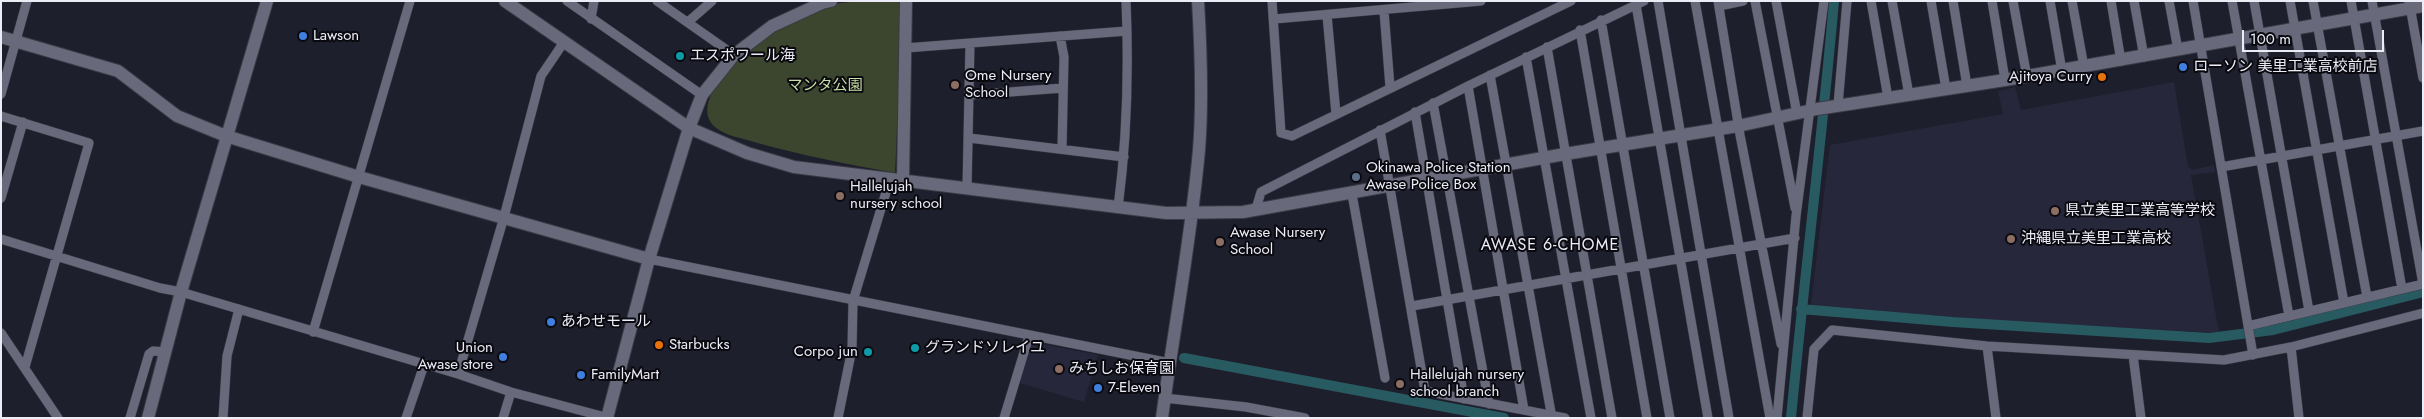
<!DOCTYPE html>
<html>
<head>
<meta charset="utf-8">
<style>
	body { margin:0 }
	#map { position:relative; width:2424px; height:419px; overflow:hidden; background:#1e1f2c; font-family:Jost,sans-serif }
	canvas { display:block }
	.frame { position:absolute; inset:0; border:2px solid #ebecf6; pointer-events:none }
	.scale { position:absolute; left:2242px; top:30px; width:142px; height:22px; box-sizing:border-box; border:2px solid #ebecf6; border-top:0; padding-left:6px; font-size:15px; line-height:18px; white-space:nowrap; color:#ebecf6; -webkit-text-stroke:4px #09090f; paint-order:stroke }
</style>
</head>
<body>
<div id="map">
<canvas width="2424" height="419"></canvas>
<div class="frame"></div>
<div class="scale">100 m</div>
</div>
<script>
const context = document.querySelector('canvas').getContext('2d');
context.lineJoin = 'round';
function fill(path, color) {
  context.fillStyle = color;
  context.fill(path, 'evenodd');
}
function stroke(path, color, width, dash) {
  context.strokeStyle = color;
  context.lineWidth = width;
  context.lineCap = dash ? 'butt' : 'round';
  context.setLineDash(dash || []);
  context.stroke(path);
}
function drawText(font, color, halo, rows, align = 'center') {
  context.font = font + ' Jost,"Noto Sans JP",sans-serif';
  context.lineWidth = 4;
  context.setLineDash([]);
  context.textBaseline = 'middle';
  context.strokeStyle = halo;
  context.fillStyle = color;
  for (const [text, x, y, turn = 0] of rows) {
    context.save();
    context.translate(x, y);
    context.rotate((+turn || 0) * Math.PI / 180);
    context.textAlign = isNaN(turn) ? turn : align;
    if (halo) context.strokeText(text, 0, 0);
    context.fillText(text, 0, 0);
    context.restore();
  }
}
const built = new Path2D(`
	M 2174,82 L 2188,166 L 2192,170 L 2214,165 L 2215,172 L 2191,175 L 2219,333 L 1987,320 L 1811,305 L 1830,145 L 2003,114 L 1998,91 L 2015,87 L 2021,110 Z
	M 1032,342 L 1098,355 L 1084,402 L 1020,383 Z`);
const green = new Path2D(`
	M 903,1 L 895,173 C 847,164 800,155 754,142 C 742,138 725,136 715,127 C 685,100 752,44 773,30 C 787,21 808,11 824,6 C 849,0 878,1 903,1 Z`);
const canal = new Path2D(`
	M 1801,309 L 1953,322 L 2209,338 L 2273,330 L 2423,292
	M 1184,358 L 1504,418
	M 1791,418 C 1804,279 1822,140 1834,1`);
const street = new Path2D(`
	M 567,1 L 702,95
	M 657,1 L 734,55
	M 1272,1 L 1281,133 L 1292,136 L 1571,1
	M 1658,1 L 1729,418
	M 1695,1 L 1770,418
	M 1718,1 L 1740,135 L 1781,344
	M 1755,1 L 1795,208
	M 1776,1 L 1797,114
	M 1871,1 L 1888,98
	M 1892,1 L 1909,95
	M 1931,1 L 1946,89
	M 1953,1 L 1967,86
	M 1992,1 L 2005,80
	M 2013,1 L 2027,77
	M 2050,1 L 2062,71
	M 2072,1 L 2084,67
	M 2111,1 L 2121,61
	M 2134,1 L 2144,57
	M 2169,1 L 2178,50
	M 2193,1 L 2253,355
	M 2232,1 L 2289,316
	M 2254,1 L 2309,311
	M 2290,1 L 2344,303
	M 2313,1 L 2367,297
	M 2351,1 L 2402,289
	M 2372,1 L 2423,284
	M 2409,1 L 2423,78
	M 1636,5 L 1708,418
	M 1719,6 L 1743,1
	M 1384,11 L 1390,87
	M 1327,15 L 1336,114
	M 591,19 L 594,1
	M 1274,19 L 1481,1
	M 1601,20 L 1670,418
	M 688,22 L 712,1
	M 1580,30 L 1647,418
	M 1060,36 L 1064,57 L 1062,148
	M 1547,47 L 1612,418
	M 905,48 L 1127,31
	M 1526,57 L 1591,418
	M 1490,75 L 1552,418
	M 1468,86 L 1524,410
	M 1,94 L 27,1
	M 970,95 L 1063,88
	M 1433,103 L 1489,404
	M 1838,105 L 1847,1
	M 1415,112 L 1464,399
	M 1,116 L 89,143 L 25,367
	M 1380,130 L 1425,391 L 1565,418
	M 969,138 L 1124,157
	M 2221,167 L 2423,131
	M 967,189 L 970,43
	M 1352,194 L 1385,378
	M 1,198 L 23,122
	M 1118,208 C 1127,139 1129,71 1126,1
	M 1256,209 L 1261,192 L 1468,86 L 1644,1
	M 1,239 L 160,288 L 181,292 L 458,374 L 511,392 L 609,418
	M 649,259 L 1170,363
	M 1412,306 L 1795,238
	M 2248,326 L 2423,284
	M 313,332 L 410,1
	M 1,333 L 58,418
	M 1987,346 L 1996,418
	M 2291,347 L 2299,418
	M 2133,355 L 2141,418
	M 458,374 L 504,217 L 541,76 L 564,42
	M 1164,398 L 1246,407 L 1305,418
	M 130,418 L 149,354 L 153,351 L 166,352
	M 223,418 L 227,356 L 239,309
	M 406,418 L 424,365
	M 503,418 L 511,392
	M 838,418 L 852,349 L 853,301 L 890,179
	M 1004,418 L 1029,336
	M 1777,418 L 1796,216 L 1824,1
	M 1807,418 L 1814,349 L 1832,330 L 1987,346 L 2224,360 L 2291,347 L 2423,313`);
const secondary = new Path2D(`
	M 505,1 L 689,128 L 747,153 L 794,167 L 1166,213 L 1243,212 L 1565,154 L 1738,126 L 1817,109 L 2005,80 L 2423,6
	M 1,37 L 118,71 L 177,116 L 226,136 L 359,177 L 649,259
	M 903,180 L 906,1
	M 148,418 L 181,292 L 267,1
	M 607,418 L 649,259 L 689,128 L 702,95 L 734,55 L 772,26 L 822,3 L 831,1
	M 1162,418 C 1174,328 1191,240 1199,150 C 1203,100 1201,51 1198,1`);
const markers = [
	[303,36,5,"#3f7fe0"],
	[680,56,5,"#0f9aa8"],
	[2183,67,5,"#3f7fe0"],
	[2102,77,5,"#e8710a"],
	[955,85,5,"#8d6e63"],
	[1356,177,5,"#5c6f8a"],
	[840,196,5,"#8d6e63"],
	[2055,211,5,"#8d6e63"],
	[2011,239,5,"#8d6e63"],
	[1220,242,5,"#8d6e63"],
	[551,322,5,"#3f7fe0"],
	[659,345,5,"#e8710a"],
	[915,348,5,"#0f9aa8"],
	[868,352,5,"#0f9aa8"],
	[503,357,5,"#3f7fe0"],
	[1059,369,5,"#8d6e63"],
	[581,375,5,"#3f7fe0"],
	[1400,384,5,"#8d6e63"],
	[1098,388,5,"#3f7fe0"]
];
const poiNames = [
	["Lawson",313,36],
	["エスポワール海",690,56],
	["ローソン 美里工業高校前店",2193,67],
	["Ome Nursery",965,76],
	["School",965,93],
	["Ajitoya Curry",2092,77,"right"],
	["Okinawa Police Station",1366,168],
	["Awase Police Box",1366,185],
	["Hallelujah",850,187],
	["nursery school",850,204],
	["県立美里工業高等学校",2065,211],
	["Awase Nursery",1230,233],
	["School",1230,250],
	["沖縄県立美里工業高校",2021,239],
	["あわせモール",561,322],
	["Starbucks",669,345],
	["Union",493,348,"right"],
	["Awase store",493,365,"right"],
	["グランドソレイユ",925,348],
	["Corpo jun",858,352,"right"],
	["みちしお保育園",1069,369],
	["FamilyMart",591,375],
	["Hallelujah nursery",1410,375],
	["school branch",1410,392],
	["7-Eleven",1108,388]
];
const parkNames = [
	["マンタ公園",825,86]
];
const neighbourhoodNames = [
	["AWASE 6-CHOME",1550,246]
];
fill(built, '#27273b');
fill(green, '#3c452e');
stroke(canal, '#285a62', 10);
stroke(street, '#3b3a46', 10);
stroke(secondary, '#3b3a46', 14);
stroke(street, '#68697a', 9);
stroke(secondary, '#68697a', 12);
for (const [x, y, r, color] of markers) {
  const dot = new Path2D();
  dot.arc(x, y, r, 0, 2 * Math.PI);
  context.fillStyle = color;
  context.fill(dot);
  stroke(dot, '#09090f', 2);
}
drawText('15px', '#ebecf6', '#09090f', poiNames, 'left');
drawText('15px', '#c7dea1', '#09090f', parkNames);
context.letterSpacing = '1px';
drawText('16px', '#ebecf6', '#09090f', neighbourhoodNames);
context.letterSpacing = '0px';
</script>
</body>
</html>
